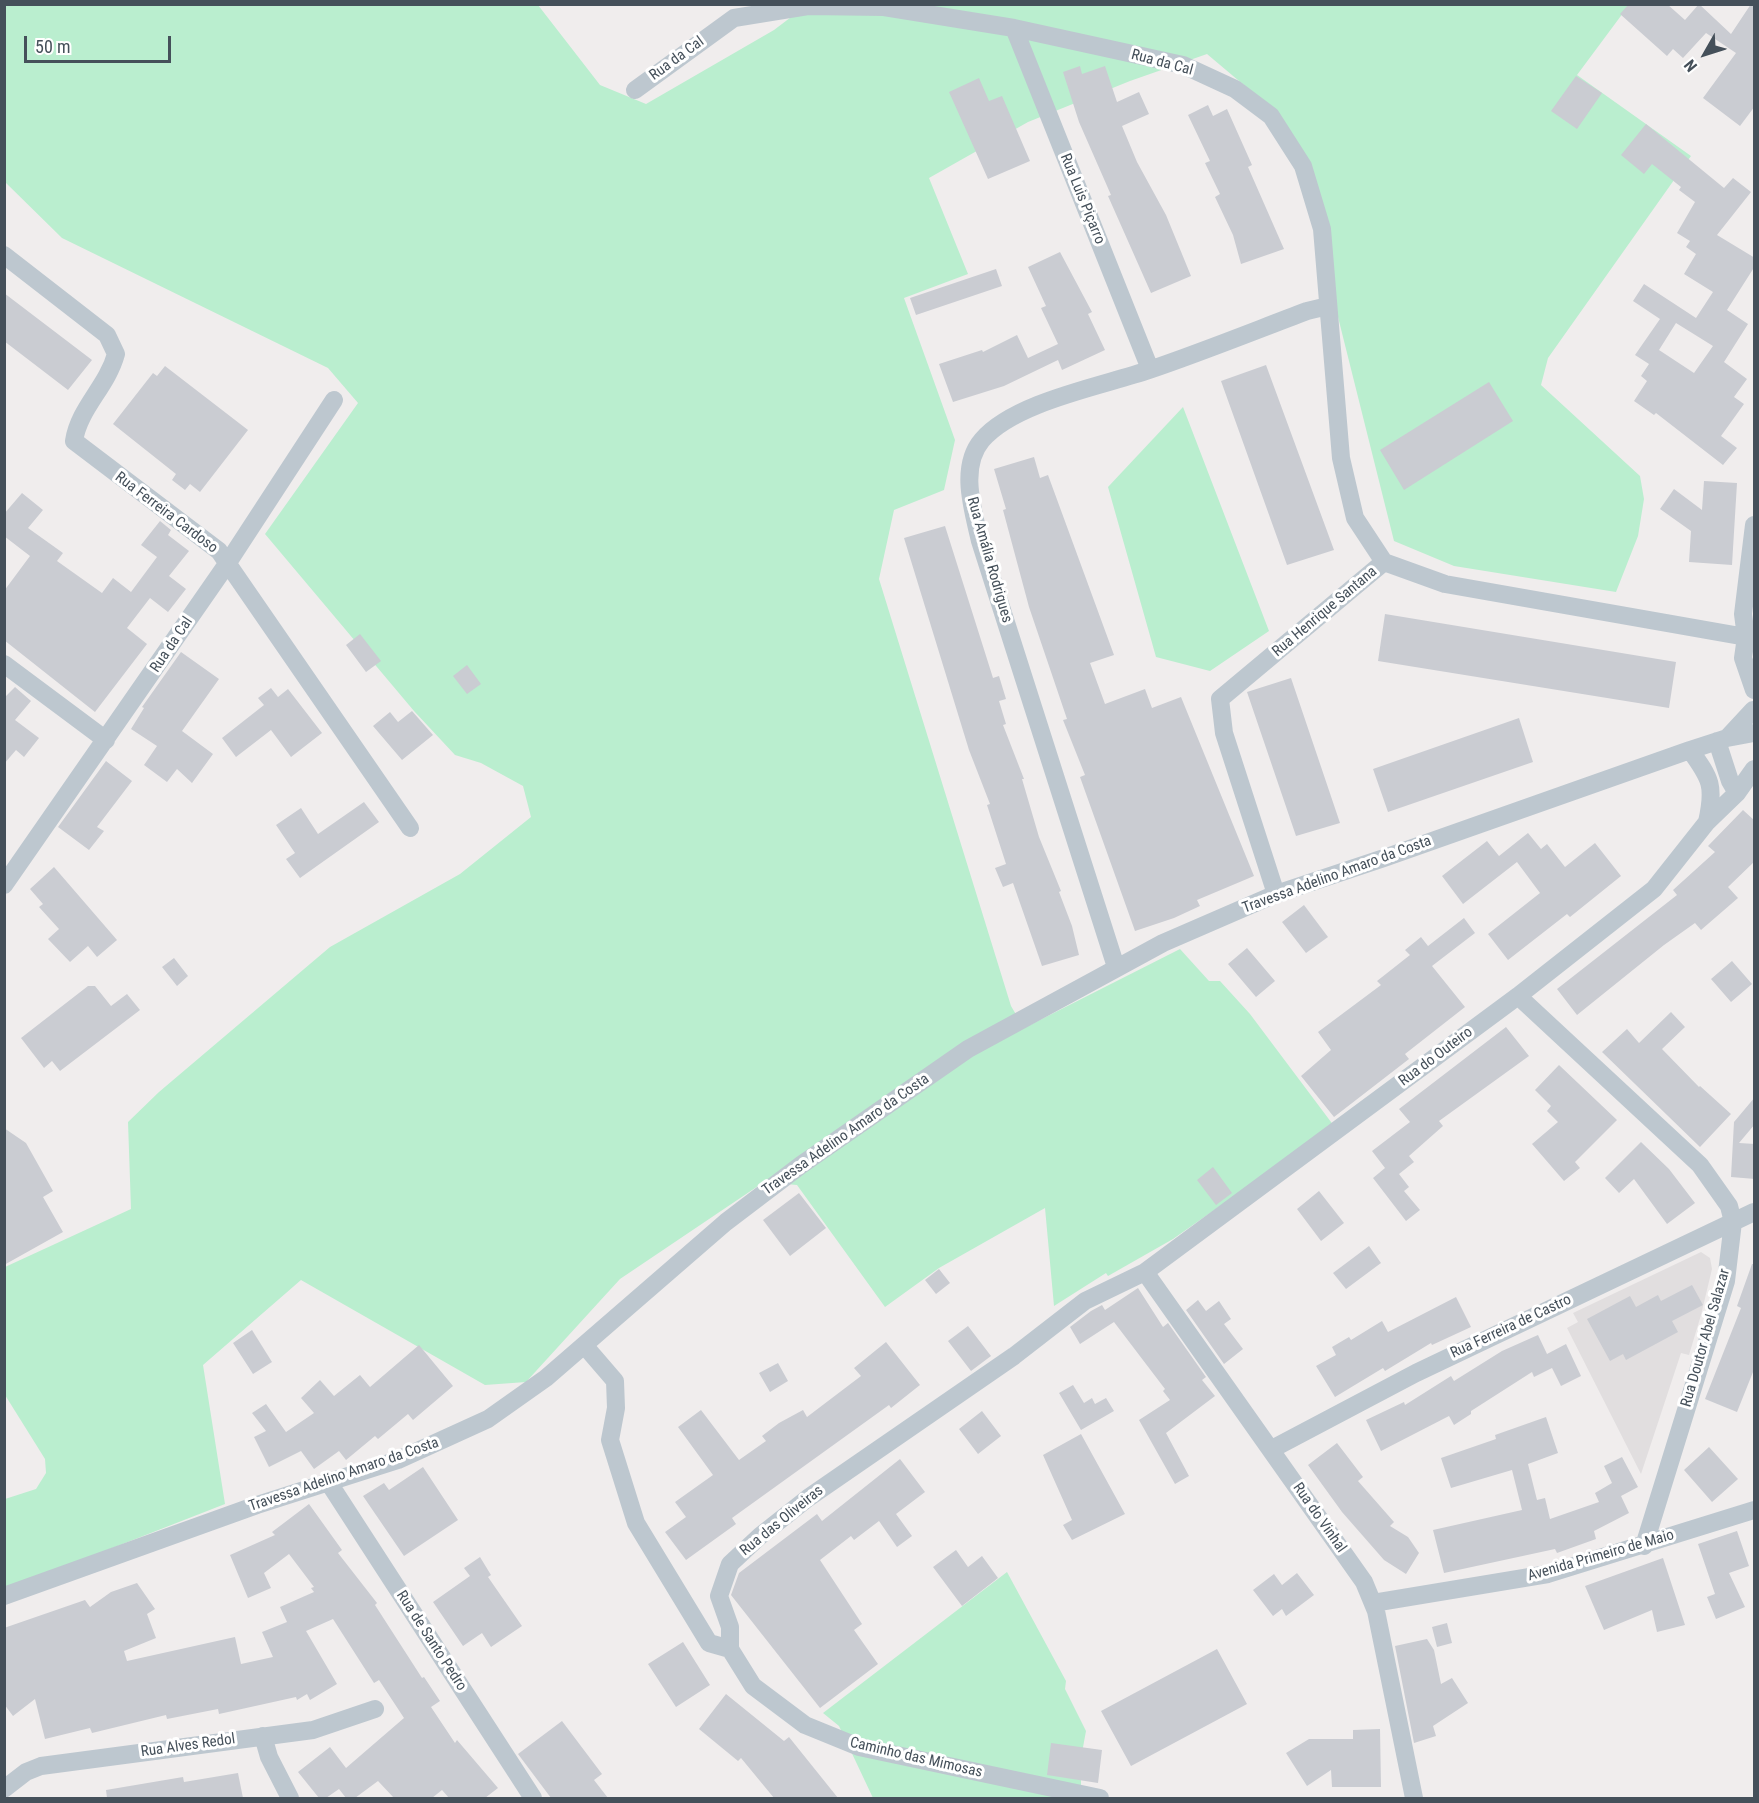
<!DOCTYPE html>
<html>
<head>
<meta charset="utf-8">
<style>
	body { margin:0 }
	#map { position:relative; width:1759px; height:1803px; overflow:hidden; background:#f0eded; font-family:"Roboto Condensed",sans-serif }
	canvas { display:block }
	.frame { position:absolute; inset:0; border:6px solid #45505a; pointer-events:none }
	.north { position:absolute; left:1675px; top:24px; width:60px; height:60px; -webkit-text-stroke:4px #fff; paint-order:stroke; rotate:231deg; font-size:16px; font-weight:700; line-height:24px; text-align:center; color:#45505a }
	.north::after { content:''; display:block; margin:auto; width:21px; height:27px; background:#45505a; clip-path:polygon(50% 0,100% 100%,50% 72%,0 100%) }
	.scale { position:absolute; left:24px; top:36px; width:147px; height:27px; box-sizing:border-box; border:3px solid #45505a; border-top:0; padding-left:8px; font-size:18px; line-height:21px; white-space:nowrap; color:#45505a; -webkit-text-stroke:4px #fff; paint-order:stroke }
</style>
</head>
<body>
<div id="map">
<canvas width="1759" height="1803"></canvas>
<div class="frame"></div>
<div class="north">N</div>
<div class="scale">50 m</div>
</div>
<script>
const context = document.querySelector('canvas').getContext('2d');
context.lineJoin = 'round';
function fill(path, color) {
  context.fillStyle = color;
  context.fill(path, 'evenodd');
}
function stroke(path, color, width, dash) {
  context.strokeStyle = color;
  context.lineWidth = width;
  context.lineCap = dash ? 'butt' : 'round';
  context.setLineDash(dash || []);
  context.stroke(path);
}
function drawText(font, color, halo, rows, align = 'center') {
  context.font = font + ' "Roboto Condensed",sans-serif';
  context.lineWidth = 6;
  context.setLineDash([]);
  context.textBaseline = 'middle';
  context.strokeStyle = halo;
  context.fillStyle = color;
  for (const [text, x, y, turn = 0] of rows) {
    context.save();
    context.translate(x, y);
    context.rotate((+turn || 0) * Math.PI / 180);
    context.textAlign = isNaN(turn) ? turn : align;
    if (halo) context.strokeText(text, 0, 0);
    context.fillText(text, 0, 0);
    context.restore();
  }
}
const education = new Path2D(`
	M 1701,1252 L 1710,1258 L 1712,1269 L 1701,1315 L 1689,1355 L 1681,1353 L 1641,1474 L 1567,1328 L 1578,1322 L 1573,1313 Z`);
const green = new Path2D(`
	M 5,5 L 538,5 L 600,85 L 646,104 L 774,30 L 807,5 L 1629,5 L 1577,75 L 1691,156 L 1548,358 L 1541,385 L 1640,476 L 1644,499 L 1638,536 L 1616,592 L 1454,566 L 1394,541 L 1336,309 L 1319,214 L 1278,122 L 1245,86 L 1207,54 L 1130,81 L 1028,122 L 929,178 L 968,274 L 904,298 L 955,440 L 944,490 L 894,510 L 879,579 L 1011,1006 L 1024,1028 L 1180,949 L 1209,981 L 1220,981 L 1250,1014 L 1334,1126 L 1173,1239 L 1108,1276 L 1106,1273 L 1054,1306 L 1045,1208 L 939,1268 L 885,1307 L 797,1185 L 764,1182 L 620,1279 L 526,1382 L 485,1385 L 301,1280 L 203,1365 L 225,1504 L 5,1590 L 5,1499 L 36,1489 L 46,1473 L 45,1459 L 5,1395 L 5,1267 L 131,1209 L 128,1122 L 159,1092 L 330,947 L 460,874 L 531,817 L 523,786 L 481,763 L 455,755 L 414,711 L 265,534 L 358,403 L 328,368 L 62,238 L 5,182 Z
	M 1183,407 L 1269,631 L 1210,671 L 1156,657 L 1108,487 Z
	M 1007,1572 L 1066,1681 L 1065,1689 L 1086,1731 L 1081,1758 L 1081,1798 L 873,1798 L 839,1726 L 823,1713 Z`);
const building = new Path2D(`
	M 1629,4 L 1667,4 L 1685,20 L 1699,4 L 1731,34 L 1751,4 L 1755,4 L 1755,106 L 1740,126 L 1703,98 L 1736,53 L 1706,33 L 1683,58 L 1673,49 L 1667,56 L 1620,14 Z
	M 1080,66 L 1082,74 L 1105,66 L 1117,102 L 1139,92 L 1149,114 L 1122,126 L 1137,162 L 1166,215 L 1191,276 L 1151,293 L 1108,196 L 1111,195 L 1079,122 L 1063,72 Z
	M 1576,76 L 1602,93 L 1577,129 L 1551,111 Z
	M 979,78 L 989,101 L 1002,96 L 1030,161 L 988,179 L 949,92 Z
	M 1208,105 L 1213,116 L 1227,109 L 1252,165 L 1248,167 L 1284,249 L 1241,264 L 1233,235 L 1215,197 L 1220,194 L 1205,163 L 1210,161 L 1188,115 Z
	M 1646,124 L 1724,188 L 1733,178 L 1751,192 L 1717,235 L 1755,258 L 1755,266 L 1727,310 L 1748,324 L 1724,362 L 1747,379 L 1734,397 L 1744,404 L 1721,436 L 1737,448 L 1723,465 L 1656,413 L 1654,415 L 1634,401 L 1647,381 L 1641,376 L 1649,364 L 1635,355 L 1660,319 L 1633,301 L 1644,284 L 1696,318 L 1713,292 L 1684,274 L 1696,254 L 1686,247 L 1690,241 L 1677,233 L 1695,202 L 1679,190 L 1681,187 L 1652,164 L 1644,174 L 1621,155 ZM 1676,323 L 1713,346 L 1694,373 L 1659,350 Z
	M 1060,252 L 1092,312 L 1088,314 L 1105,350 L 1062,370 L 1058,360 L 1004,386 L 953,402 L 939,364 L 982,350 L 983,352 L 1017,335 L 1028,358 L 1058,344 L 1041,308 L 1046,306 L 1028,267 Z
	M 996,269 L 1002,286 L 916,315 L 910,298 Z
	M 4,293 L 92,360 L 68,390 L 4,341 Z
	M 1266,365 L 1334,550 L 1287,565 L 1221,381 Z
	M 165,366 L 248,430 L 200,492 L 190,484 L 185,490 L 172,480 L 176,474 L 113,424 L 153,373 L 157,376 Z
	M 1489,382 L 1513,421 L 1404,490 L 1380,450 Z
	M 1034,457 L 1040,478 L 1048,475 L 1114,655 L 1090,663 L 1105,704 L 1145,689 L 1152,708 L 1181,697 L 1254,876 L 1197,900 L 1200,906 L 1174,918 L 1135,931 L 1080,777 L 1085,775 L 1063,720 L 1067,719 L 1029,607 L 1003,510 L 1006,509 L 994,469 Z
	M 1704,481 L 1737,483 L 1732,565 L 1689,562 L 1691,531 L 1660,509 L 1674,489 L 1702,510 Z
	M 22,493 L 43,510 L 28,528 L 63,553 L 57,561 L 102,593 L 113,578 L 131,592 L 157,557 L 141,545 L 160,521 L 171,530 L 168,535 L 189,551 L 169,576 L 186,589 L 168,612 L 150,598 L 127,628 L 147,644 L 95,712 L 4,640 L 4,591 L 30,556 L 4,536 L 4,514 Z
	M 945,526 L 993,678 L 999,676 L 1006,699 L 999,701 L 1006,724 L 1003,725 L 1024,779 L 1022,779 L 1039,837 L 1061,891 L 1059,892 L 1072,926 L 1079,955 L 1042,966 L 1013,883 L 1003,887 L 995,868 L 1006,864 L 987,805 L 990,804 L 969,750 L 904,538 Z
	M 1385,614 L 1676,662 L 1669,708 L 1378,661 Z
	M 360,634 L 381,661 L 366,672 L 346,645 Z
	M 181,652 L 219,679 L 182,731 L 213,754 L 192,783 L 177,769 L 167,782 L 144,765 L 157,746 L 131,729 L 144,708 L 142,707 Z
	M 467,665 L 481,684 L 467,694 L 453,676 Z
	M 1291,678 L 1340,823 L 1296,836 L 1247,692 Z
	M 15,687 L 31,701 L 15,720 L 39,738 L 24,757 L 16,750 L 4,764 L 4,698 Z
	M 271,688 L 278,697 L 288,689 L 322,733 L 291,757 L 271,730 L 236,757 L 222,738 L 264,705 L 258,698 Z
	M 412,711 L 433,735 L 402,760 L 373,726 L 390,712 L 398,722 Z
	M 1519,718 L 1533,762 L 1388,812 L 1373,769 Z
	M 106,761 L 132,781 L 97,827 L 104,831 L 89,850 L 58,827 Z
	M 364,802 L 379,822 L 300,878 L 286,859 L 295,853 L 276,825 L 301,808 L 318,834 Z
	M 1743,810 L 1755,821 L 1755,861 L 1728,887 L 1738,898 L 1701,930 L 1695,923 L 1664,945 L 1577,1015 L 1557,989 L 1677,895 L 1673,890 L 1715,852 L 1708,846 Z
	M 1528,833 L 1541,849 L 1547,844 L 1565,867 L 1595,843 L 1621,876 L 1570,917 L 1567,914 L 1508,960 L 1488,934 L 1540,893 L 1517,862 L 1463,904 L 1442,876 L 1487,841 L 1499,856 Z
	M 54,867 L 117,940 L 97,957 L 88,946 L 70,962 L 48,939 L 59,929 L 39,907 L 43,904 L 30,889 Z
	M 1304,905 L 1328,937 L 1306,953 L 1282,922 Z
	M 1464,918 L 1475,933 L 1432,966 L 1465,1007 L 1405,1054 L 1409,1059 L 1334,1117 L 1301,1076 L 1331,1050 L 1318,1032 L 1381,985 L 1377,981 L 1410,955 L 1405,950 L 1421,937 L 1428,946 Z
	M 1247,948 L 1275,981 L 1256,997 L 1228,964 Z
	M 174,958 L 188,976 L 177,986 L 162,967 Z
	M 1732,961 L 1752,984 L 1731,1002 L 1711,979 Z
	M 88,986 L 95,986 L 111,1006 L 127,994 L 140,1010 L 60,1071 L 52,1061 L 44,1068 L 21,1038 Z
	M 1671,1012 L 1685,1027 L 1662,1049 L 1699,1087 L 1700,1086 L 1731,1114 L 1700,1147 L 1602,1052 L 1627,1029 L 1639,1043 Z
	M 1506,1027 L 1529,1056 L 1439,1121 L 1443,1126 L 1409,1156 L 1414,1162 L 1399,1174 L 1409,1187 L 1404,1191 L 1420,1210 L 1406,1221 L 1373,1178 L 1385,1168 L 1372,1151 L 1410,1122 L 1399,1109 Z
	M 1559,1065 L 1617,1120 L 1575,1162 L 1580,1168 L 1564,1181 L 1532,1144 L 1558,1122 L 1547,1111 L 1551,1106 L 1535,1090 Z
	M 1755,1097 L 1755,1124 L 1739,1143 L 1755,1144 L 1755,1179 L 1731,1177 L 1734,1122 Z
	M 4,1128 L 26,1143 L 53,1191 L 43,1197 L 63,1232 L 4,1265 Z
	M 1641,1142 L 1669,1169 L 1695,1203 L 1667,1224 L 1634,1179 L 1619,1193 L 1605,1178 Z
	M 1213,1167 L 1232,1193 L 1216,1205 L 1197,1180 Z
	M 1319,1191 L 1344,1223 L 1321,1241 L 1297,1209 Z
	M 799,1193 L 826,1228 L 790,1256 L 763,1220 Z
	M 1369,1246 L 1381,1263 L 1346,1289 L 1333,1273 Z
	M 1752,1264 L 1755,1264 L 1755,1367 L 1737,1412 L 1705,1399 L 1741,1308 L 1737,1306 Z
	M 939,1269 L 950,1283 L 936,1294 L 925,1280 Z
	M 1692,1285 L 1703,1305 L 1672,1321 L 1678,1332 L 1626,1360 L 1623,1354 L 1610,1361 L 1587,1319 L 1630,1296 L 1636,1307 L 1658,1295 L 1661,1301 Z
	M 1138,1288 L 1163,1327 L 1168,1323 L 1206,1377 L 1202,1380 L 1215,1396 L 1166,1433 L 1189,1476 L 1175,1484 L 1139,1420 L 1170,1400 L 1163,1391 L 1165,1389 L 1114,1322 L 1080,1344 L 1070,1327 L 1091,1311 L 1102,1305 L 1105,1310 Z
	M 1456,1297 L 1471,1327 L 1432,1345 L 1431,1343 L 1385,1371 L 1383,1368 L 1335,1397 L 1316,1366 L 1336,1355 L 1332,1347 L 1349,1337 L 1351,1340 L 1382,1321 L 1388,1332 Z
	M 1198,1300 L 1206,1311 L 1219,1301 L 1231,1319 L 1224,1324 L 1243,1349 L 1224,1364 L 1186,1310 Z
	M 968,1326 L 991,1356 L 971,1371 L 948,1341 Z
	M 252,1330 L 272,1362 L 253,1374 L 233,1343 Z
	M 1538,1335 L 1547,1354 L 1566,1344 L 1581,1376 L 1561,1386 L 1552,1368 L 1534,1377 L 1532,1372 L 1471,1411 L 1471,1414 L 1454,1425 L 1449,1416 L 1381,1451 L 1366,1420 L 1404,1402 L 1405,1405 L 1451,1376 L 1454,1381 L 1502,1351 Z
	M 886,1342 L 920,1385 L 891,1408 L 889,1405 L 732,1518 L 736,1524 L 686,1560 L 665,1532 L 686,1517 L 675,1502 L 713,1475 L 678,1427 L 701,1410 L 739,1460 L 766,1441 L 762,1436 L 779,1423 L 803,1410 L 807,1417 L 861,1376 L 854,1368 Z
	M 419,1345 L 453,1386 L 413,1420 L 408,1414 L 378,1439 L 375,1436 L 346,1460 L 339,1451 L 314,1469 L 301,1451 L 269,1467 L 254,1437 L 266,1431 L 252,1413 L 266,1404 L 286,1432 L 314,1413 L 301,1398 L 320,1380 L 334,1396 L 360,1375 L 370,1387 Z
	M 778,1363 L 788,1381 L 770,1392 L 759,1373 Z
	M 1073,1385 L 1084,1403 L 1092,1398 L 1095,1404 L 1106,1398 L 1114,1411 L 1081,1430 L 1059,1393 Z
	M 982,1411 L 1001,1436 L 978,1454 L 959,1429 Z
	M 1546,1417 L 1558,1453 L 1528,1464 L 1537,1500 L 1545,1498 L 1550,1519 L 1599,1502 L 1595,1493 L 1612,1483 L 1604,1466 L 1622,1457 L 1638,1487 L 1621,1496 L 1629,1513 L 1594,1531 L 1596,1539 L 1557,1553 L 1555,1549 L 1444,1573 L 1433,1530 L 1522,1510 L 1512,1470 L 1451,1488 L 1441,1458 L 1496,1439 L 1495,1435 Z
	M 1081,1434 L 1125,1514 L 1072,1540 L 1063,1525 L 1072,1520 L 1043,1455 Z
	M 1337,1443 L 1363,1477 L 1358,1481 L 1394,1522 L 1390,1526 L 1408,1537 L 1419,1553 L 1406,1574 L 1384,1560 L 1342,1512 L 1308,1465 Z
	M 1709,1447 L 1738,1479 L 1712,1502 L 1684,1470 Z
	M 900,1459 L 925,1492 L 896,1514 L 912,1536 L 897,1547 L 879,1521 L 854,1540 L 851,1536 L 820,1560 L 862,1624 L 854,1630 L 878,1664 L 820,1708 L 731,1595 L 739,1573 L 817,1514 L 822,1521 Z
	M 423,1467 L 458,1520 L 404,1556 L 363,1496 L 384,1483 L 389,1490 Z
	M 309,1504 L 342,1550 L 338,1553 L 377,1603 L 375,1605 L 422,1678 L 424,1677 L 440,1701 L 431,1707 L 455,1743 L 457,1740 L 498,1788 L 485,1798 L 449,1798 L 442,1790 L 432,1798 L 394,1798 L 378,1781 L 355,1798 L 346,1798 L 339,1789 L 326,1798 L 319,1798 L 298,1772 L 330,1747 L 346,1768 L 404,1718 L 379,1680 L 374,1683 L 333,1619 L 306,1631 L 337,1684 L 310,1700 L 307,1694 L 297,1700 L 296,1697 L 219,1714 L 218,1709 L 167,1719 L 166,1715 L 92,1733 L 90,1728 L 45,1739 L 35,1699 L 13,1716 L 4,1704 L 4,1628 L 85,1600 L 90,1607 L 111,1592 L 137,1583 L 155,1609 L 147,1614 L 156,1638 L 124,1651 L 127,1661 L 235,1637 L 241,1664 L 273,1657 L 262,1632 L 287,1622 L 280,1607 L 314,1592 L 311,1588 L 314,1587 L 289,1554 L 264,1573 L 271,1588 L 248,1598 L 230,1555 L 275,1535 L 272,1532 Z
	M 1737,1531 L 1749,1566 L 1729,1573 L 1745,1607 L 1716,1619 L 1707,1597 L 1715,1594 L 1698,1544 Z
	M 956,1550 L 968,1567 L 982,1556 L 998,1578 L 962,1606 L 933,1567 Z
	M 480,1557 L 491,1575 L 488,1577 L 522,1626 L 491,1647 L 482,1633 L 463,1646 L 433,1602 L 470,1576 L 464,1568 Z
	M 1663,1558 L 1685,1625 L 1657,1632 L 1652,1610 L 1604,1630 L 1585,1586 Z
	M 1297,1573 L 1314,1595 L 1286,1616 L 1282,1609 L 1273,1616 L 1253,1590 L 1274,1574 L 1282,1585 Z
	M 1447,1623 L 1452,1643 L 1437,1647 L 1432,1627 Z
	M 1427,1639 L 1434,1650 L 1441,1684 L 1452,1678 L 1468,1703 L 1433,1726 L 1436,1736 L 1414,1743 L 1395,1646 Z
	M 683,1642 L 710,1685 L 676,1707 L 648,1664 Z
	M 1217,1649 L 1247,1704 L 1131,1766 L 1101,1711 Z
	M 726,1694 L 784,1741 L 789,1737 L 838,1798 L 774,1798 L 741,1758 L 738,1761 L 699,1729 Z
	M 562,1721 L 602,1774 L 594,1780 L 608,1798 L 551,1798 L 518,1754 Z
	M 1380,1729 L 1381,1787 L 1332,1787 L 1331,1770 L 1307,1786 L 1286,1753 L 1309,1739 L 1353,1739 L 1353,1730 Z
	M 1051,1743 L 1102,1750 L 1098,1783 L 1047,1775 Z
	M 238,1773 L 243,1798 L 107,1798 L 106,1790 L 183,1777 L 184,1782 Z`);
const street = new Path2D(`
	M 1014,28 L 1150,369
	M 635,90 L 734,18 L 808,6 L 884,7 L 1014,28 L 1183,65 L 1235,89 L 1271,116 L 1303,166 L 1322,229 L 1341,458 L 1355,518 L 1384,562
	M 4,255 L 107,335 L 116,354 C 107,387 79,408 74,441 L 219,551 L 410,828
	M 1754,525 L 1743,614 L 1746,637 L 1743,658 L 1754,690
	M 4,664 L 106,740
	M 1727,738 L 1753,710
	M 1717,741 L 1730,781 L 1737,793
	M 1690,750 C 1711,779 1715,786 1707,822
	M 4,885 L 227,564 L 334,400
	M 1276,894 L 1224,733 L 1220,699 L 1384,562 L 1445,584 L 1746,637
	M 1116,967 L 980,541 C 973,510 959,467 982,440 C 1014,402 1102,386 1149,370 C 1202,352 1254,331 1307,311 L 1328,306
	M 1518,996 L 1700,1165 L 1729,1206 L 1733,1222 L 1726,1281 L 1644,1546
	M 1145,1272 L 1364,1582 L 1376,1611 L 1414,1798
	M 584,1345 L 615,1381 L 616,1408 L 610,1440 L 636,1523 L 709,1643 L 730,1649 L 730,1627 L 719,1596 L 730,1564 L 760,1536 L 808,1498 L 1014,1356 L 1085,1301 L 1145,1272 L 1518,996 L 1654,889 L 1707,822 L 1737,793 L 1754,769
	M 1272,1449 L 1416,1373 L 1754,1212
	M 329,1483 L 533,1798
	M 4,1596 L 257,1505 L 398,1460 L 488,1419 L 546,1378 L 726,1222 L 801,1165 L 968,1049 L 1163,943 L 1276,894 L 1384,858 L 1690,750 L 1727,738 L 1754,733
	M 1373,1603 L 1548,1574 L 1754,1510
	M 730,1649 L 753,1686 L 805,1725 L 859,1747 L 1100,1798
	M 263,1736 L 269,1757 L 290,1798
	M 4,1789 L 26,1772 L 41,1766 L 313,1730 L 375,1709`);
const streetNames = [
	["Rua da Cal",677,59,-36],
	["Rua da Cal",1162,63,15],
	["Rua Luis Piçarro",1082,199,68],
	["Rua Ferreira Cardoso",166,513,37],
	["Rua Amália Rodrigues",989,560,74],
	["Rua Henrique Santana",1325,612,-40],
	["Rua da Cal",172,645,-56],
	["Travessa Adelino Amaro da Costa",1337,875,-20],
	["Rua do Outeiro",1436,1057,-37],
	["Travessa Adelino Amaro da Costa",846,1135,-35],
	["Rua Ferreira de Castro",1511,1327,-25],
	["Rua Doutor Abel Salazar",1706,1338,-74],
	["Travessa Adelino Amaro da Costa",344,1475,-19],
	["Rua do Vinhal",1319,1518,55],
	["Rua das Oliveiras",782,1521,-39],
	["Avenida Primeiro de Maio",1601,1556,-16],
	["Rua de Santo Pedro",431,1641,57],
	["Rua Alves Redol",188,1746,-8],
	["Caminho das Mimosas",916,1758,13]
];
fill(education, '#e1dedf');
fill(green, '#baeecf');
fill(building, '#caccd2');
stroke(street, '#bdc7cf', 18);
drawText('15px', '#45505a', '#fff', streetNames);
</script>
</body>
</html>
